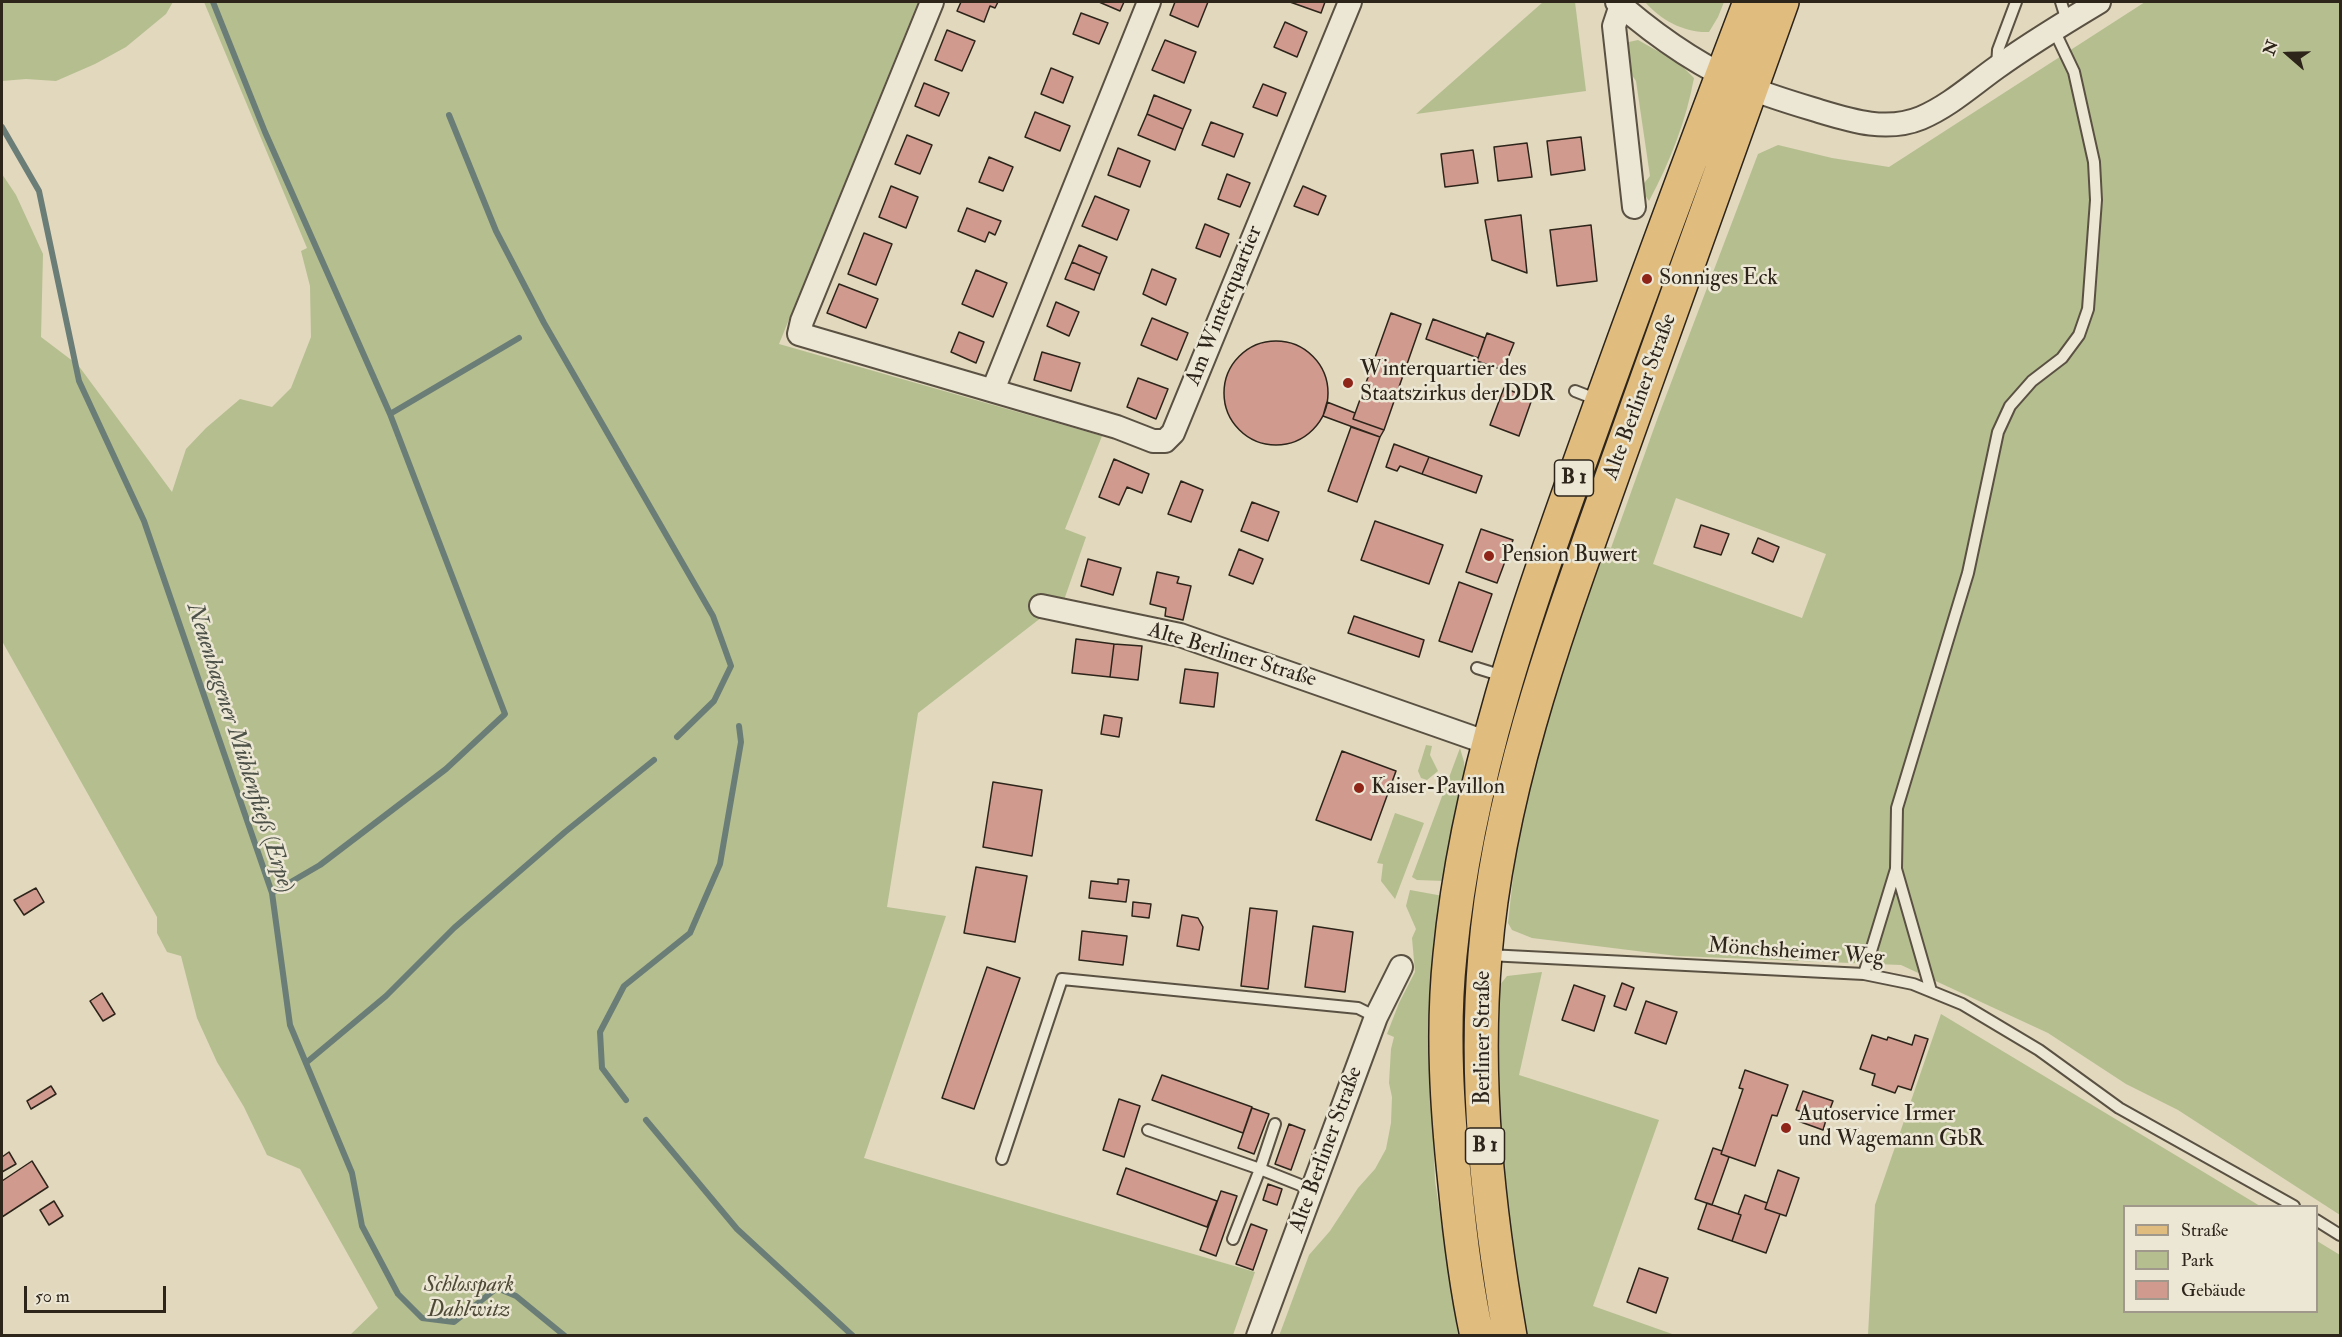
<!DOCTYPE html>
<html>
<head>
<meta charset="utf-8">
<style>
	body { margin:0 }
	#map { position:relative; width:2342px; height:1337px; overflow:hidden; background:#e1d8bd; font-family:"IM FELL Double Pica",serif }
	canvas { display:block }
	.frame { position:absolute; inset:0; border:3px solid #2d241a; pointer-events:none }
	.legend { position:absolute; left:2123px; top:1205px; width:195px; height:108px; box-sizing:border-box; background:#ece6d4; border:2px solid #a0988a; margin:0; padding:8px 10px; list-style:none; font-size:18px; color:#2d241a }
	.legend li { display:flex; align-items:center; gap:12px; height:30px }
	.legend b { width:30px; border:2px solid #a0988a }
	.north { position:absolute; left:2258px; top:24px; width:60px; height:60px; -webkit-text-stroke:4px #ece6d4; paint-order:stroke; rotate:290deg; font-size:16px; font-weight:700; line-height:24px; text-align:center; color:#2d241a }
	.north::after { content:''; display:block; margin:auto; width:21px; height:27px; background:#2d241a; clip-path:polygon(50% 0,100% 100%,50% 72%,0 100%) }
	.scale { position:absolute; left:24px; top:1286px; width:142px; height:27px; box-sizing:border-box; border:3px solid #2d241a; border-top:0; padding-left:8px; font-size:18px; line-height:21px; white-space:nowrap; color:#2d241a; -webkit-text-stroke:4px #ece6d4; paint-order:stroke }
</style>
</head>
<body>
<div id="map">
<canvas width="2342" height="1337"></canvas>
<div class="frame"></div>
<ul class="legend">
<li><b style="height:8px;background:#e0bc7e"></b>Straße</li>
<li><b style="height:16px;background:#b5be8f"></b>Park</li>
<li><b style="height:16px;background:#d19a8e"></b>Gebäude</li>
</ul>
<div class="north">N</div>
<div class="scale">50 m</div>
</div>
<script>
const context = document.querySelector('canvas').getContext('2d');
context.lineJoin = 'round';
function fill(path, color) {
  context.fillStyle = color;
  context.fill(path, 'evenodd');
}
function stroke(path, color, width, dash) {
  context.strokeStyle = color;
  context.lineWidth = width;
  context.lineCap = dash ? 'butt' : 'round';
  context.setLineDash(dash || []);
  context.stroke(path);
}
function drawText(font, color, halo, rows, align = 'center') {
  context.font = font + ' "IM FELL Double Pica",serif';
  context.lineWidth = 5;
  context.setLineDash([]);
  context.textBaseline = 'middle';
  context.strokeStyle = halo;
  context.fillStyle = color;
  for (const [text, x, y, turn = 0] of rows) {
    context.save();
    context.translate(x, y);
    context.rotate((+turn || 0) * Math.PI / 180);
    context.textAlign = isNaN(turn) ? turn : align;
    if (halo) context.strokeText(text, 0, 0);
    context.fillText(text, 0, 0);
    context.restore();
  }
}
const green = new Path2D(`
	M 2,2 L 173,2 L 166,14 L 126,47 L 95,64 L 56,81 L 26,79 L 2,81 Z
	M 204,2 L 918,2 L 779,344 L 1102,436 L 1065,529 L 1086,537 L 1064,600 L 918,713 L 887,907 L 946,916 L 864,1158 L 1255,1272 L 1233,1335 L 350,1335 L 378,1308 L 300,1169 L 267,1155 L 244,1107 L 217,1062 L 197,1018 L 181,956 L 167,952 L 157,933 L 157,917 L 2,641 L 2,174 L 16,195 L 43,254 L 41,337 L 78,365 L 172,492 L 186,449 L 206,428 L 240,399 L 272,407 L 291,388 L 311,337 L 310,286 L 301,251 L 307,248 Z
	M 1543,2 L 1575,2 L 1586,91 L 1416,114 Z
	M 1645,2 L 1724,2 L 1718,17 L 1709,32 C 1684,33 1661,20 1645,2 Z
	M 2145,2 L 2340,2 L 2340,1215 L 2178,1110 L 2126,1084 L 2048,1033 L 1901,965 L 1677,956 L 1532,938 L 1512,930 L 1508,923 L 1517,842 L 1545,718 L 1603,546 L 1611,548 L 1658,417 L 1758,154 L 1778,145 L 1832,158 L 1889,167 ZM 1676,498 L 1826,554 L 1802,618 L 1653,564 Z
	M 1638,40 L 1679,63 L 1694,78 C 1686,121 1670,162 1649,201 L 1640,188 L 1650,176 L 1636,81 C 1627,69 1622,56 1629,42 Z
	M 1426,745 L 1432,746 L 1430,755 L 1438,771 L 1427,780 L 1421,778 L 1418,771 Z
	M 1460,748 L 1464,762 L 1465,775 L 1445,881 L 1417,880 L 1412,877 Z
	M 1395,813 L 1424,823 L 1395,899 L 1381,881 L 1383,864 L 1377,863 Z
	M 1410,890 L 1443,896 L 1431,1073 L 1435,1181 L 1458,1335 L 1279,1336 L 1309,1255 L 1330,1231 L 1358,1188 L 1375,1169 L 1386,1149 L 1391,1123 L 1392,1097 L 1389,1083 L 1391,1049 L 1394,1037 L 1387,1034 L 1399,1003 L 1415,972 L 1412,938 L 1416,929 L 1406,906 Z
	M 1542,972 L 1519,1075 L 1659,1120 L 1593,1306 L 1675,1335 L 1523,1335 L 1496,1143 L 1495,1000 L 1499,986 L 1507,976 Z
	M 1941,1014 L 2260,1206 L 2124,1206 L 2124,1312 L 2316,1312 L 2317,1241 L 2340,1255 L 2340,1335 L 1868,1335 L 1875,1205 Z`);
const stream = new Path2D(`
	M 213,2 L 265,132 L 390,414 L 505,714 L 446,769 L 320,865 L 272,893
	M 449,115 L 496,231 L 544,323 L 713,616 L 731,666 L 714,701 L 677,737
	M 2,127 L 39,191 L 79,381 L 144,521 L 272,893 L 290,1025 L 352,1173 L 362,1226 L 398,1294 L 422,1318 L 454,1322 L 497,1288 L 516,1296 L 565,1336
	M 390,414 L 519,338
	M 307,1062 L 386,996 L 454,928 L 565,832 L 654,760
	M 626,1100 L 602,1068 L 600,1032 L 624,986 L 690,933 L 720,864 L 741,742 L 739,726
	M 646,1120 L 737,1229 L 853,1336`);
const building = new Path2D(`
	M 961,2 L 998,2 L 995,8 L 990,6 L 984,22 L 957,11 Z
	M 1099,2 L 1124,2 L 1120,11 Z
	M 1175,2 L 1208,2 L 1198,27 L 1170,15 Z
	M 1290,2 L 1325,2 L 1321,13 Z
	M 1081,13 L 1108,23 L 1099,44 L 1073,34 Z
	M 1285,22 L 1307,32 L 1297,57 L 1274,47 Z
	M 947,30 L 975,41 L 962,71 L 935,60 Z
	M 1165,40 L 1196,52 L 1184,83 L 1152,70 Z
	M 1051,68 L 1073,77 L 1063,103 L 1041,94 Z
	M 924,83 L 949,93 L 939,116 L 915,106 Z
	M 1263,84 L 1286,93 L 1277,116 L 1253,107 Z
	M 1154,95 L 1191,110 L 1183,129 L 1147,114 Z
	M 1035,112 L 1070,126 L 1060,151 L 1025,137 Z
	M 1147,114 L 1183,129 L 1175,150 L 1138,135 Z
	M 1211,122 L 1243,134 L 1234,157 L 1202,145 Z
	M 907,135 L 932,145 L 920,174 L 895,164 Z
	M 1581,137 L 1585,170 L 1551,175 L 1547,141 Z
	M 1527,143 L 1532,177 L 1498,181 L 1494,147 Z
	M 1118,148 L 1150,161 L 1140,187 L 1108,175 Z
	M 1473,150 L 1478,183 L 1445,187 L 1441,154 Z
	M 989,157 L 1013,167 L 1003,191 L 979,182 Z
	M 1227,174 L 1250,183 L 1240,207 L 1218,199 Z
	M 891,186 L 918,197 L 906,228 L 879,217 Z
	M 1303,186 L 1326,196 L 1318,215 L 1294,206 Z
	M 1095,196 L 1129,210 L 1117,240 L 1082,226 Z
	M 967,208 L 1001,221 L 995,235 L 989,232 L 985,242 L 958,231 Z
	M 1521,215 L 1527,273 L 1492,260 L 1485,220 Z
	M 1205,224 L 1229,234 L 1220,257 L 1196,248 Z
	M 1591,225 L 1597,281 L 1557,286 L 1550,230 Z
	M 864,233 L 892,244 L 876,285 L 848,274 Z
	M 1079,245 L 1107,257 L 1100,274 L 1072,262 Z
	M 1072,262 L 1100,274 L 1094,290 L 1065,279 Z
	M 1152,269 L 1176,279 L 1166,305 L 1143,294 Z
	M 976,270 L 1007,283 L 993,317 L 962,304 Z
	M 839,284 L 878,299 L 866,328 L 827,313 Z
	M 1056,302 L 1079,312 L 1069,336 L 1047,326 Z
	M 1391,313 L 1421,324 L 1384,430 L 1353,419 Z
	M 1152,318 L 1188,333 L 1177,360 L 1141,345 Z
	M 1433,319 L 1485,338 L 1478,358 L 1426,339 Z
	M 959,332 L 984,342 L 976,363 L 951,352 Z
	M 1487,333 L 1514,343 L 1503,370 L 1477,361 Z
	M1224 393a52 52 0 1 1 104 0a52 52 0 1 1-104 0Z
	M 1042,352 L 1080,363 L 1071,391 L 1034,380 Z
	M 1138,378 L 1168,389 L 1156,419 L 1127,407 Z
	M 1504,388 L 1532,399 L 1519,436 L 1490,425 Z
	M 1327,402 L 1355,413 L 1353,419 L 1384,430 L 1380,437 L 1323,416 Z
	M 1351,427 L 1380,437 L 1357,502 L 1328,491 Z
	M 1394,444 L 1429,457 L 1422,474 L 1400,466 L 1397,471 L 1386,467 Z
	M 1429,457 L 1482,476 L 1476,493 L 1422,474 Z
	M 1114,459 L 1149,474 L 1142,493 L 1127,487 L 1119,505 L 1099,497 Z
	M 1181,481 L 1203,490 L 1191,522 L 1168,514 Z
	M 1252,502 L 1279,512 L 1268,541 L 1241,531 Z
	M 1375,521 L 1443,545 L 1429,584 L 1361,560 Z
	M 1701,525 L 1729,534 L 1721,555 L 1694,547 Z
	M 1481,529 L 1513,540 L 1497,583 L 1466,572 Z
	M 1758,538 L 1779,547 L 1773,562 L 1752,553 Z
	M 1239,549 L 1263,559 L 1253,584 L 1229,575 Z
	M 1088,559 L 1121,568 L 1113,595 L 1081,586 Z
	M 1157,572 L 1179,577 L 1177,583 L 1191,586 L 1183,620 L 1165,616 L 1166,608 L 1150,604 Z
	M 1459,582 L 1492,594 L 1472,652 L 1439,641 Z
	M 1354,616 L 1424,640 L 1419,657 L 1348,633 Z
	M 1076,639 L 1114,644 L 1110,677 L 1072,673 Z
	M 1114,644 L 1142,646 L 1138,680 L 1110,677 Z
	M 1185,669 L 1218,673 L 1214,707 L 1180,703 Z
	M 1104,715 L 1122,718 L 1119,737 L 1101,734 Z
	M 1342,751 L 1396,771 L 1371,840 L 1316,820 Z
	M 993,782 L 1042,790 L 1032,856 L 983,847 Z
	M 976,867 L 1027,876 L 1015,942 L 964,933 Z
	M 1118,879 L 1129,880 L 1126,902 L 1089,898 L 1091,881 L 1118,884 Z
	M 36,888 L 44,902 L 24,915 L 14,900 Z
	M 1133,902 L 1151,904 L 1149,918 L 1132,916 Z
	M 1250,908 L 1277,911 L 1268,989 L 1241,986 Z
	M 1182,915 L 1198,918 L 1203,927 L 1199,950 L 1177,946 Z
	M 1313,926 L 1353,932 L 1345,992 L 1305,987 Z
	M 1082,931 L 1127,936 L 1123,965 L 1079,960 Z
	M 987,967 L 1020,978 L 974,1109 L 942,1098 Z
	M 1622,983 L 1634,988 L 1626,1010 L 1614,1006 Z
	M 1574,985 L 1605,996 L 1594,1031 L 1562,1020 Z
	M 102,993 L 115,1014 L 103,1021 L 90,1001 Z
	M 1646,1001 L 1677,1012 L 1666,1044 L 1635,1033 Z
	M 1872,1035 L 1887,1040 L 1888,1037 L 1912,1045 L 1915,1035 L 1928,1039 L 1911,1090 L 1898,1086 L 1895,1093 L 1872,1085 L 1875,1074 L 1860,1069 Z
	M 1745,1070 L 1788,1085 L 1777,1116 L 1772,1115 L 1755,1166 L 1721,1154 L 1743,1089 L 1739,1088 Z
	M 1162,1075 L 1252,1107 L 1243,1133 L 1152,1100 Z
	M 51,1086 L 56,1094 L 31,1109 L 27,1101 Z
	M 1803,1091 L 1833,1101 L 1826,1120 L 1796,1110 Z
	M 1119,1099 L 1140,1106 L 1124,1157 L 1103,1150 Z
	M 1252,1108 L 1269,1114 L 1254,1154 L 1238,1148 Z
	M 1801,1111 L 1826,1120 L 1823,1130 L 1798,1121 Z
	M 1289,1124 L 1305,1130 L 1291,1170 L 1275,1164 Z
	M 1713,1148 L 1722,1151 L 1721,1154 L 1729,1157 L 1712,1205 L 1695,1199 Z
	M 9,1152 L 16,1164 L 2,1172 L 2,1157 Z
	M 32,1161 L 48,1187 L 2,1217 L 2,1181 Z
	M 1126,1168 L 1217,1201 L 1207,1227 L 1117,1194 Z
	M 1778,1170 L 1799,1178 L 1786,1216 L 1765,1209 Z
	M 1268,1184 L 1282,1189 L 1277,1205 L 1263,1200 Z
	M 1221,1191 L 1237,1196 L 1216,1256 L 1200,1250 Z
	M 1745,1195 L 1767,1203 L 1765,1209 L 1780,1214 L 1766,1253 L 1732,1241 L 1741,1215 L 1738,1214 Z
	M 54,1201 L 63,1216 L 49,1225 L 40,1210 Z
	M 1707,1203 L 1741,1215 L 1732,1241 L 1698,1229 Z
	M 1251,1224 L 1267,1230 L 1253,1270 L 1236,1264 Z
	M 1639,1268 L 1668,1278 L 1656,1313 L 1627,1302 Z`);
const service = new Path2D(`
	M 2061,2 L 2067,21
	M 1997,67 L 1998,50 L 2016,2
	M 1575,391 L 1598,400
	M 1477,668 L 1506,677
	M 1896,869 L 1931,991
	M 1488,955 L 1864,974 L 1913,984 L 1962,1004 L 2039,1050 L 2119,1108 L 2294,1206
	M 1864,974 L 1896,869 L 1897,808 L 1968,573 L 1998,432 L 2010,406 L 2032,381 L 2062,358 L 2079,335 L 2088,309 L 2096,200 L 2094,162 L 2074,72 L 2054,30
	M 1275,1124 L 1260,1169 L 1313,1190
	M 1148,1130 L 1260,1169 L 1233,1239
	M 1002,1159 L 1062,979 L 1358,1008 L 1376,1017
	M 2316,1220 L 2340,1235`);
const minor = new Path2D(`
	M 932,2 L 802,321 L 799,334 L 1117,427 L 1153,441 L 1165,441 L 1173,433 L 1350,2
	M 1617,2 C 1656,36 1702,68 1750,88 C 1772,97 1796,104 1819,111 C 1852,121 1887,132 1921,118 C 1949,106 1971,86 1996,68 C 2029,44 2064,23 2099,2
	M 1621,5 L 1614,26 L 1634,207
	M 993,390 L 1149,2
	M 1041,606 L 1180,635 L 1488,743
	M 1258,1336 L 1376,1017 L 1401,967`);
const primary = new Path2D(`
	M 1477,1336 C 1466,1286 1460,1235 1455,1184 C 1447,1108 1442,1031 1450,955 C 1467,778 1526,612 1586,445 C 1639,297 1694,149 1750,2
	M 1510,1336 C 1488,1210 1474,1082 1485,955 C 1499,783 1561,621 1618,460 C 1673,307 1727,154 1782,2`);
const markers = [
	[1647,279,6,"#8f2418"],
	[1348,383,6,"#8f2418"],
	[1489,556,6,"#8f2418"],
	[1359,788,6,"#8f2418"],
	[1786,1128,6,"#8f2418"]
];
const shields = [
	[1574,478,39],
	[1485,1146,39]
];
const shieldNames = [
	["B 1",1574,478],
	["B 1",1485,1146]
];
const poiNames = [
	["Sonniges Eck",1659,279],
	["Winterquartier des",1360,370],
	["Staatszirkus der DDR",1360,395],
	["Pension Buwert",1501,556],
	["Kaiser-Pavillon",1371,788],
	["Autoservice Irmer",1798,1115],
	["und Wagemann GbR",1798,1140]
];
const streetNames = [
	["Am Winterquartier",1225,306,-68],
	["Alte Berliner Straße",1641,397,-70],
	["Alte Berliner Straße",1232,656,17],
	["Mönchsheimer Weg",1796,953,4],
	["Berliner Straße",1484,1038,-90],
	["Alte Berliner Straße",1327,1150,-70]
];
const parkNames = [
	["Schlosspark",469,1286],
	["Dahlwitz",469,1311]
];
const waterNames = [
	["Neuenhagener Mühlenfließ (Erpe)",239,748,72]
];
fill(green, '#b5be8f');
stroke(stream, '#6b7d77', 6);
fill(building, '#d19a8e');
stroke(building, '#2d241a', 1.5);
stroke(service, '#5a5143', 14);
stroke(minor, '#5a5143', 26);
stroke(primary, '#2d241a', 36);
stroke(service, '#ece6d4', 10);
stroke(minor, '#ece6d4', 22);
stroke(primary, '#e0bc7e', 33);
for (const [x, y, r, color] of markers) {
  const dot = new Path2D();
  dot.arc(x, y, r, 0, 2 * Math.PI);
  context.fillStyle = color;
  context.fill(dot);
  stroke(dot, '#ece6d4', 2);
}
for (const [x, y, w] of shields) {
  const box = new Path2D();
  box.roundRect(x - w / 2, y - 18, w, 36, 4.5);
  context.fillStyle = '#ece6d4';
  context.fill(box);
  stroke(box, '#2d241a', 1.5);
}
drawText('bold 21px', '#2d241a', null, shieldNames);
drawText('22px', '#2d241a', '#ece6d4', poiNames, 'left');
drawText('22px', '#2d241a', '#ece6d4', streetNames);
drawText('italic 22px', '#4f4a37', '#ece6d4', parkNames);
drawText('italic 24px', '#4c5148', '#ece6d4', waterNames);
</script>
</body>
</html>
